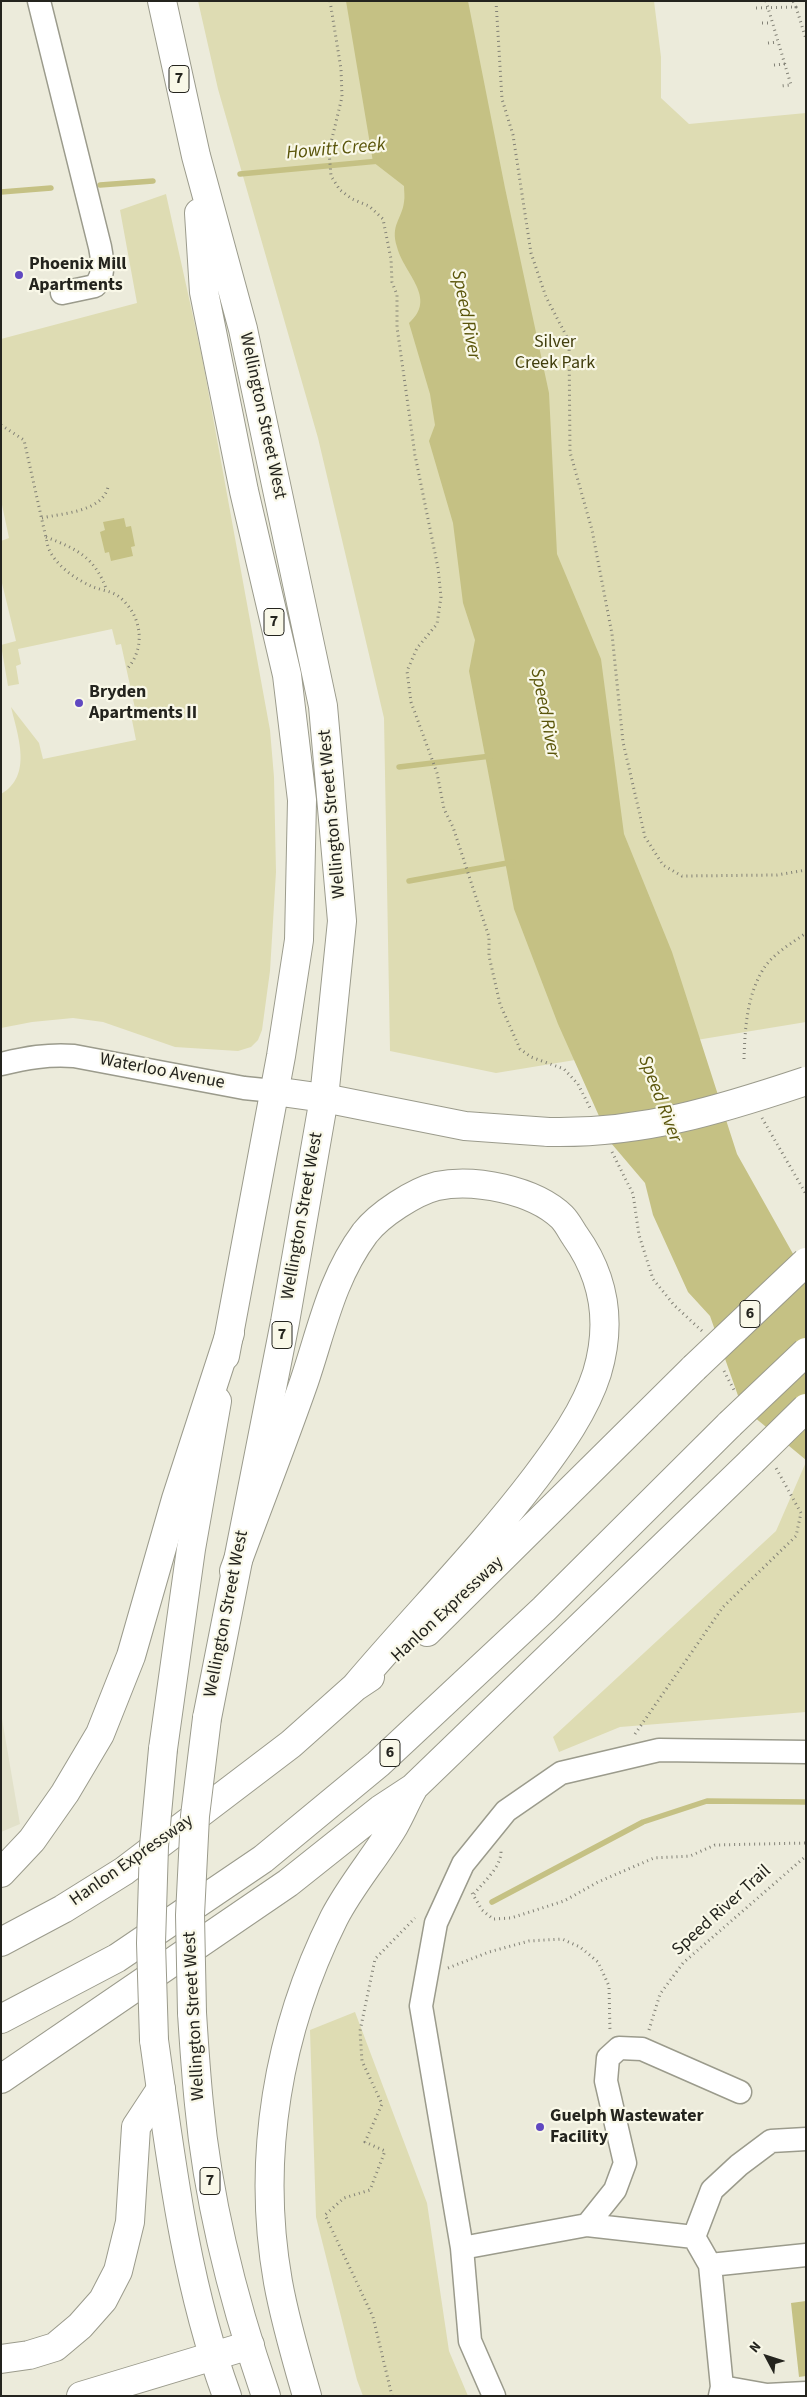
<!DOCTYPE html>
<html>
<head>
<meta charset="utf-8">
<style>
	body { margin:0 }
	#map { position:relative; width:807px; height:2397px; overflow:hidden; background:#ecebdb; font-family:"Source Sans 3",sans-serif }
	canvas { display:block }
	.frame { position:absolute; inset:0; border:2px solid #24241e; pointer-events:none }
	.north { position:absolute; left:742px; top:2332px; width:50px; height:50px; -webkit-text-stroke:4px #f9f8e8; paint-order:stroke; rotate:310deg; font-size:14px; font-weight:700; line-height:20px; text-align:center; color:#24241e }
	.north::after { content:''; display:block; margin:auto; width:18px; height:22px; background:#24241e; clip-path:polygon(50% 0,100% 100%,50% 72%,0 100%) }
</style>
</head>
<body>
<div id="map">
<canvas width="807" height="2397"></canvas>
<div class="frame"></div>
<div class="north">N</div>
</div>
<script>
const context = document.querySelector('canvas').getContext('2d');
context.lineJoin = 'round';
function fill(path, color) {
  context.fillStyle = color;
  context.fill(path, 'evenodd');
}
function stroke(path, color, width, dash) {
  context.strokeStyle = color;
  context.lineWidth = width;
  context.lineCap = dash ? 'butt' : 'round';
  context.setLineDash(dash || []);
  context.stroke(path);
}
function drawText(font, color, halo, rows, align = 'center') {
  context.font = font + ' "Source Sans 3",sans-serif';
  context.lineWidth = 4.5;
  context.setLineDash([]);
  context.textBaseline = 'middle';
  context.strokeStyle = halo;
  context.fillStyle = color;
  for (const [text, x, y, turn = 0] of rows) {
    context.save();
    context.translate(x, y);
    context.rotate((+turn || 0) * Math.PI / 180);
    context.textAlign = isNaN(turn) ? turn : align;
    if (halo) context.strokeText(text, 0, 0);
    context.fillText(text, 0, 0);
    context.restore();
  }
}
const built = new Path2D(`
	M 1,1713 L 20,1824 L 1,1832 Z`);
const green = new Path2D(`
	M 198,1 L 654,1 L 661,57 L 661,98 L 689,124 L 806,113 L 806,1022 L 496,1073 L 390,1051 L 384,718 L 318,438 L 218,89 Z
	M 166,194 L 202,357 L 270,730 L 274,777 L 276,872 L 270,971 L 262,1030 L 258,1040 L 251,1047 L 238,1051 L 175,1047 L 103,1022 L 73,1018 L 32,1022 L 1,1028 L 1,794 C 33,776 18,736 11,707 L 39,743 L 43,759 L 136,740 L 131,715 L 136,713 L 121,644 L 116,645 L 112,629 L 18,649 L 21,664 L 16,666 L 19,684 L 8,686 L 1,645 L 16,641 L 1,579 L 1,541 L 9,538 L 1,500 L 1,339 L 137,303 L 120,210 Z
	M 806,1462 L 806,1712 L 620,1727 L 559,1752 L 553,1737 L 776,1531 Z
	M 355,2012 L 427,2203 L 449,2351 L 468,2396 L 363,2396 L 357,2380 L 316,2217 L 310,2030 Z`);
const water = new Path2D(`
	M 346,1 L 468,1 L 505,188 L 549,393 L 557,554 L 601,659 L 624,834 L 672,952 L 737,1154 L 806,1277 L 806,1460 L 742,1407 L 710,1316 L 688,1292 L 653,1215 L 645,1183 L 611,1143 L 558,1024 L 514,909 L 469,671 L 475,640 L 463,603 L 453,523 L 429,441 L 435,425 L 430,394 L 409,323 C 438,298 404,274 397,247 C 390,225 402,219 404,202 C 405,197 404,191 404,186 L 373,162 Z
	M 124,518 L 126,527 L 131,526 L 135,546 L 131,547 L 133,556 L 111,561 L 109,552 L 105,553 L 100,532 L 105,530 L 103,522 Z
	M 806,2301 L 806,2376 L 799,2377 L 791,2303 Z`);
const stream = new Path2D(`
	M 240,174 L 379,161
	M 100,185 L 153,181
	M 1,192 L 51,188
	M 399,767 L 491,756
	M 409,881 L 513,862
	M 492,1902 L 643,1822 L 707,1801 L 806,1802`);
const path = new Path2D(`
	M 330,1 L 341,69 L 342,97 L 329,151 L 331,176 L 340,190 L 352,199 L 369,206 L 383,219 L 391,259 L 392,282 L 397,295 L 397,327 L 415,455 L 438,568 L 441,597 L 437,624 L 417,648 L 407,671 L 411,702 L 437,773 L 444,809 L 453,827 L 489,937 L 489,956 L 500,1004 L 520,1049 L 531,1057 L 564,1069 L 578,1084 L 590,1108
	M 496,1 L 502,99 L 513,135 L 531,253 L 546,297 L 569,341 L 570,452 L 592,530 L 612,634 L 623,742 L 645,837 L 663,865 L 682,876 L 777,875 L 806,870
	M 766,1 L 791,85 L 781,86
	M 796,7 L 806,39
	M 756,8 L 796,7 L 793,1
	M 762,23 L 772,23
	M 768,43 L 778,42
	M 774,65 L 785,64
	M 1,425 L 24,440 L 48,547 C 55,565 75,579 93,587 C 101,590 111,591 118,596 C 142,614 147,648 126,670
	M 42,518 C 63,513 102,512 108,487
	M 46,537 C 77,549 95,557 107,591
	M 744,1059 C 745,1027 747,995 764,968 C 773,954 792,943 806,933
	M 762,1118 L 806,1194
	M 612,1152 L 633,1194 L 639,1235 L 653,1279 L 674,1305 L 702,1331
	M 724,1371 L 734,1390
	M 635,1734 L 723,1607 L 796,1536 L 801,1513 L 776,1468
	M 472,1893 L 482,1910 L 493,1919 L 511,1918 L 564,1901 L 598,1882 L 654,1858 L 690,1856 L 715,1845 L 806,1843
	M 474,1894 C 483,1882 501,1868 501,1851
	M 448,1968 L 489,1952 L 529,1941 L 562,1939 L 580,1947 L 598,1962 L 609,1986 L 610,2032
	M 649,2030 L 660,1994 L 683,1963 L 806,1856
	M 392,2396 L 373,2317 L 325,2215 L 344,2198 L 370,2190 L 385,2151 L 365,2142 L 382,2104 L 362,2061 L 360,2031 L 375,1959 L 415,1918`);
const minor = new Path2D(`
	M 39,1 L 100,247 C 103,263 105,273 95,286 L 62,293
	M 1,1064 C 26,1058 48,1054 74,1056 L 244,1088 L 274,1091
	M 587,2225 L 615,2190 L 625,2163 L 606,2081 L 608,2058 L 619,2048 L 642,2049 L 740,2092
	M 462,2248 L 587,2225 L 694,2237
	M 710,2265 L 806,2255
	M 722,2387 L 767,2395 L 806,2393
	M 494,2396 L 470,2341 L 462,2248 L 421,2006 L 436,1923 L 463,1864 L 506,1811 L 561,1773 L 659,1750 L 806,1752
	M 720,2396 L 722,2387 L 710,2265 L 694,2237 L 712,2190 L 739,2165 L 771,2141 L 806,2139`);
const major = new Path2D(`
	M 162,1 L 196,156 L 243,329 L 323,706 L 342,921 L 324,1098 L 285,1322 L 207,1718
	M 199,213 L 204,292 L 244,491 L 287,675 L 302,800 L 299,940 L 281,1056 L 225,1356
	M 274,1091 L 324,1098
	M 163,1749 L 191,1549 L 217,1401
	M 192,2013 C 194,2044 196,2074 199,2104 C 208,2202 234,2303 266,2396
	M 154,2040 C 171,2160 185,2282 227,2396`);
const highway = new Path2D(`
	M 324,1098 L 465,1126 L 549,1132
	M 234,1571 C 257,1508 282,1445 304,1382 C 322,1329 331,1279 365,1233 C 380,1214 414,1192 437,1186 C 474,1178 534,1190 562,1217 C 567,1222 571,1230 575,1236 C 605,1278 612,1323 597,1373 C 585,1411 560,1445 536,1477 C 480,1551 415,1616 355,1687
	M 427,1632 L 694,1368
	M 1,1873 L 32,1840 L 65,1793 L 100,1734 L 131,1656 L 176,1499 L 230,1333
	M 1,1942 L 63,1909 L 124,1871 L 291,1744 L 355,1687 L 370,1677
	M 1,2019 L 117,1958 L 263,1859 L 378,1764 L 544,1609 L 730,1424
	M 1,2079 L 288,1883 L 381,1809 L 413,1788 L 752,1461
	M 1,2359 L 29,2355 L 55,2347 L 80,2326 L 103,2300 L 118,2271 L 130,2222 L 136,2127 L 161,2089
	M 81,2396 L 250,2345
	M 307,2396 C 296,2358 285,2321 278,2282 C 256,2158 278,2030 334,1918 C 351,1885 375,1858 394,1826 C 401,1814 406,1801 413,1789`);
const majorBridge = new Path2D(`
	M 192,2013 L 190,1915 L 195,1816 L 207,1718
	M 154,2040 L 151,1943 L 154,1846 L 163,1749`);
const highwayBridge = new Path2D(`
	M 549,1132 C 642,1134 719,1110 806,1081
	M 694,1368 L 806,1262
	M 730,1424 L 806,1352
	M 752,1461 L 806,1408`);
const markers = [
	[19,275,5,"#6048c1"],
	[79,703,5,"#6048c1"],
	[540,2127,5,"#6048c1"]
];
const shields = [
	[179,79,20],
	[274,622,20],
	[750,1314,20],
	[282,1335,20],
	[390,1753,20],
	[210,2181,20]
];
const shieldNames = [
	["7",179,79],
	["7",274,622],
	["6",750,1314],
	["7",282,1335],
	["6",390,1753],
	["7",210,2181]
];
const poiNames = [
	["Phoenix Mill",29,265],
	["Apartments",29,286],
	["Bryden",89,693],
	["Apartments II",89,714],
	["Guelph Wastewater",550,2117],
	["Facility",550,2138]
];
const parkNames = [
	["Silver",555,343],
	["Creek Park",555,364]
];
const streetNames = [
	["Wellington Street West",262,416,78],
	["Wellington Street West",333,814,-95],
	["Waterloo Avenue",162,1072,11],
	["Wellington Street West",303,1216,-80],
	["Hanlon Expressway",448,1610,-43],
	["Wellington Street West",227,1614,-79],
	["Hanlon Expressway",132,1861,-35],
	["Speed River Trail",722,1911,-42],
	["Wellington Street West",195,2016,-93]
];
const waterNames = [
	["Howitt Creek",336,150,-5],
	["Speed River",465,315,79],
	["Speed River",544,713,79],
	["Speed River",659,1099,69]
];
fill(built, '#e2e1ca');
fill(green, '#dedcb3');
fill(water, '#c5c184');
stroke(stream, '#c5c184', 5.5);
stroke(minor, '#9b9b8c', 25);
stroke(major, '#9b9b8c', 30);
stroke(highway, '#9b9b8c', 30);
stroke(path, '#828176', 3, [1, 4]);
stroke(minor, '#fff', 22);
stroke(major, '#fff', 28);
stroke(highway, '#fff', 28);
stroke(majorBridge, '#9b9b8c', 30, []);
stroke(highwayBridge, '#9b9b8c', 30, []);
stroke(majorBridge, '#fff', 28);
stroke(highwayBridge, '#fff', 28);
for (const [x, y, r, color] of markers) {
  const dot = new Path2D();
  dot.arc(x, y, r, 0, 2 * Math.PI);
  context.fillStyle = color;
  context.fill(dot);
  stroke(dot, '#f9f8e8', 2);
}
for (const [x, y, w] of shields) {
  const box = new Path2D();
  box.roundRect(x - w / 2, y - 13.5, w, 27, 4);
  context.fillStyle = '#f9f8e8';
  context.fill(box);
  stroke(box, '#24241e', 1);
}
drawText('bold 16px', '#24241e', null, shieldNames);
drawText('bold 18px', '#24241e', '#f9f8e8', poiNames, 'left');
drawText('18px', '#413e0d', '#f9f8e8', parkNames);
drawText('18px', '#24241e', '#f9f8e8', streetNames);
drawText('italic 19px', '#5a550a', '#f9f8e8', waterNames);
</script>
</body>
</html>
